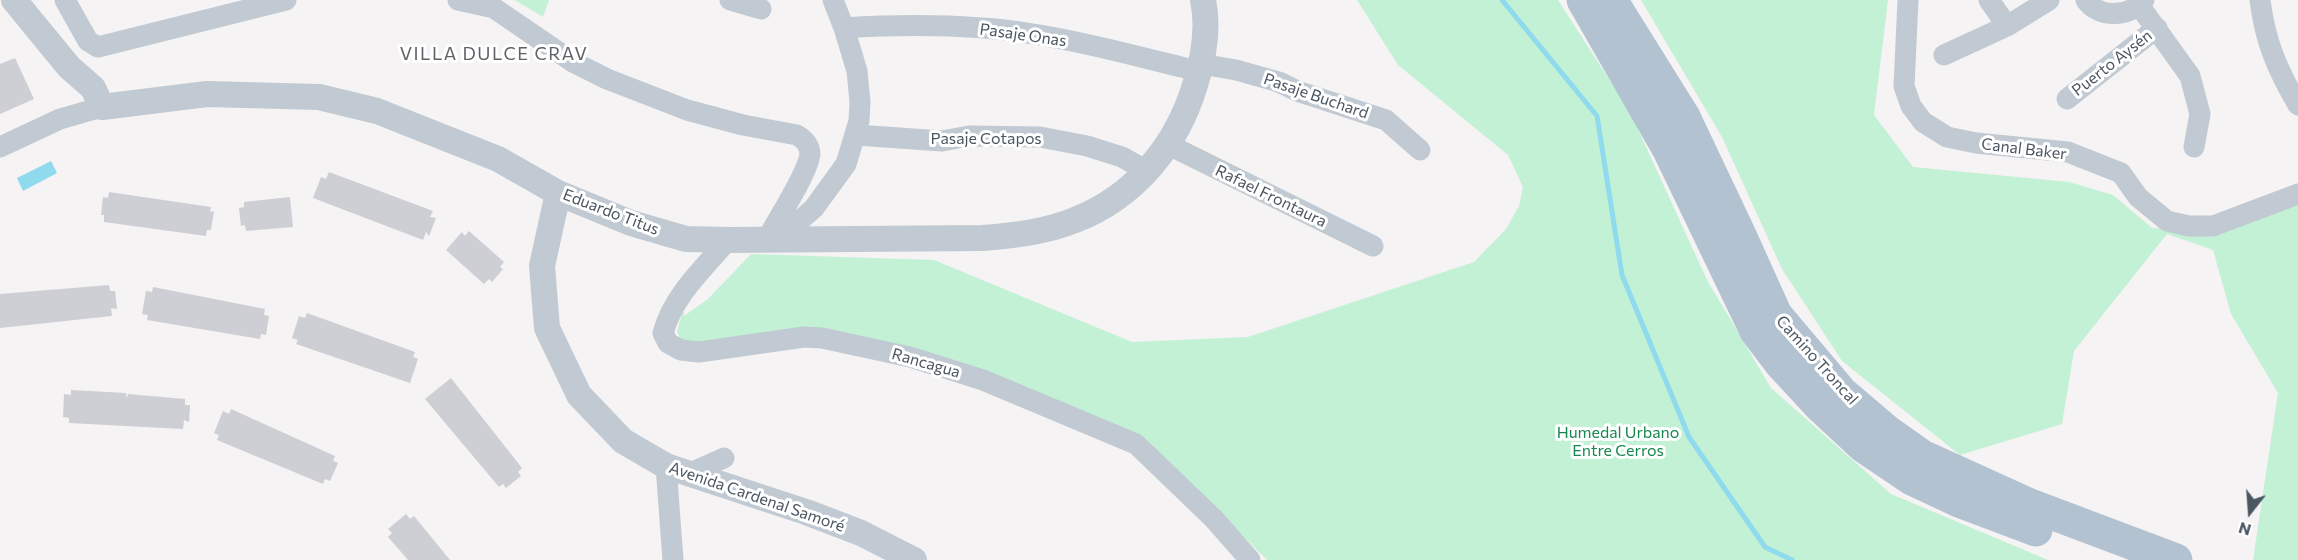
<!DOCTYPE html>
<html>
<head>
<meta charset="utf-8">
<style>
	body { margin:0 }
	#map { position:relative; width:2298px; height:560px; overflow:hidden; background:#f5f3f3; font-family:Commissioner,sans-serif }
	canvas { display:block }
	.north { position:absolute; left:2220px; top:482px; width:60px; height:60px; -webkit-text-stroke:4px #fff; paint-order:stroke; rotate:197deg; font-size:16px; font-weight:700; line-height:24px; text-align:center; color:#4a5661 }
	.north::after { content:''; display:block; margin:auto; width:21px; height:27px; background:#4a5661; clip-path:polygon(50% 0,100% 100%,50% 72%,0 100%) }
</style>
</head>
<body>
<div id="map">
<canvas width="2298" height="560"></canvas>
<div class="north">N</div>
</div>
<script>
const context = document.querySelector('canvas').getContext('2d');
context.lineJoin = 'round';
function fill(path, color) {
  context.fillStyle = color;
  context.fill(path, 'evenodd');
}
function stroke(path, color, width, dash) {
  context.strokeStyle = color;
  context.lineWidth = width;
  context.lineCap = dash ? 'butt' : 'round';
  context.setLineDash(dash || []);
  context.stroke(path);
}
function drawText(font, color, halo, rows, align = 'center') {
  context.font = font + ' Commissioner,sans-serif';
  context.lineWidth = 6;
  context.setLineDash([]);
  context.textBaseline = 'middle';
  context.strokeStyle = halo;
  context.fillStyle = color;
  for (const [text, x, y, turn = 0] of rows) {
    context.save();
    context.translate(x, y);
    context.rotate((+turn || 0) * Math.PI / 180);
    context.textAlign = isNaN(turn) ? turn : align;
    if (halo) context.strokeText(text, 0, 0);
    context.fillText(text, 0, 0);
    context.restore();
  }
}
const green = new Path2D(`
	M 515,0 L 549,0 L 543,17 Z
	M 1357,0 L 1558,0 L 1630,112 L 1707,280 L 1771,388 L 1891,494 L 2048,560 L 1267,560 L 1146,439 L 983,372 L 813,334 L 722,345 L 683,342 L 677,332 L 682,313 L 684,312 L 684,316 L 708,299 L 751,254 L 934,260 L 1132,342 L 1248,337 L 1474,262 L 1506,229 L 1519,206 L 1523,187 L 1508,155 L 1398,65 Z
	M 1641,0 L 1888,0 L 1874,115 L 1913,167 L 2069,182 L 2113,195 L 2152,228 L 2214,231 L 2298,203 L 2298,560 L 2253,560 L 2278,393 L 2231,314 L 2213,250 L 2167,234 L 2074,351 L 2062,424 L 1960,455 L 1842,361 L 1782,269 L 1722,137 Z`);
const water = new Path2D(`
	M 51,161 L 57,173 L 23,191 L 17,178 Z`);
const stream = new Path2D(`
	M 1502,0 L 1597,116 L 1622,275 L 1689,437 L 1765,547 L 1792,560`);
const building = new Path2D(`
	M 15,58 L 34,99 L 0,114 L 0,64 Z
	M 329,172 L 433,211 L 430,217 L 436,218 L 429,236 L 426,232 L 423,240 L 313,198 L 321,177 L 326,179 Z
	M 109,192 L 211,207 L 210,212 L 214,211 L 211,230 L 207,230 L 206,236 L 104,222 L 104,215 L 101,215 L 103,197 L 108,198 Z
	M 290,197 L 293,227 L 246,231 L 245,225 L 241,226 L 239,208 L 244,207 L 244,202 Z
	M 469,231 L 504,262 L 500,267 L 503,269 L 492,282 L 489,279 L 484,284 L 446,250 L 462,232 L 465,236 Z
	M 109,285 L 110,291 L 115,291 L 117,309 L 111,308 L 112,316 L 0,328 L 0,294 Z
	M 153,287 L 265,309 L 264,315 L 269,316 L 266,335 L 261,334 L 260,339 L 147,320 L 148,315 L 142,314 L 146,291 L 152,292 Z
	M 307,313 L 415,352 L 413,357 L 418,359 L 410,383 L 296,344 L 298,340 L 292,338 L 299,316 L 305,318 Z
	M 451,378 L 522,468 L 518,472 L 521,476 L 506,488 L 503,484 L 499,487 L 425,399 Z
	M 71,390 L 126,393 L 127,398 L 128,394 L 185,399 L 185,405 L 190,405 L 189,422 L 184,420 L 183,429 L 69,423 L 69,418 L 63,417 L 64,394 L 71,395 Z
	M 231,409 L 335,456 L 333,461 L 338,463 L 330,481 L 325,479 L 323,484 L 217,440 L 219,435 L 214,433 L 223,411 L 229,414 Z
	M 406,514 L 410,519 L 414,516 L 450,560 L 408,560 L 388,537 L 392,533 L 388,529 Z`);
const minor = new Path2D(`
	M 65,0 L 88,41 L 98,47 L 286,0
	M 458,0 L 494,8 L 573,62 L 607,79 L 687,110 L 743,125 L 797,135 C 804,139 810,146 810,154 C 808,173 777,220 767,239
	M 730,0 L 761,9
	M 1908,0 L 1904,86 L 1911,106 L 1923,122 L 1947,137 L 1976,143 L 2068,152 L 2121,173 L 2138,197 L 2167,221 L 2189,226 L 2213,226 L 2298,194
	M 1989,0 L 2007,26
	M 2086,0 C 2099,19 2130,17 2144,0
	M 2260,0 C 2265,41 2277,69 2298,105
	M 2139,5 L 2190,76 L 2200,114 L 2194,147
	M 844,28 C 907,24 971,24 1033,34 C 1088,42 1145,59 1199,71
	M 1944,55 L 2007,26 L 2049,0
	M 1201,64 L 1236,70 L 1279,82 L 1297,91 L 1386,120 L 1420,150
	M 2067,99 L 2157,28
	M 856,135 L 942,141 L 969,136 L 1040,137 L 1087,146 L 1122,157 L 1147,171
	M 1169,145 L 1373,246
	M 0,147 L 60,119 L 102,107
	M 779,239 L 814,208 L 846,164 L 859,121 L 860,102 L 857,71 L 844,28 L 833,0
	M 728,240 C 703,269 673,296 663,333 L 668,343 L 681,350 L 699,352 L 804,337 L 822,338 L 910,357 L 983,380 L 1136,444 L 1214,519 L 1250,560
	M 666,466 L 673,560
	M 688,474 L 724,458`);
const tertiary = new Path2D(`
	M 14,0 L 69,67 L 93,88 L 102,107 L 207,94 L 319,97 L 377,111 L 498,159 L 558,193 L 631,223 L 686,239 L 728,240 L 982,238 C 1013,236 1046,232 1075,220 C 1135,197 1177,145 1195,85 C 1204,57 1209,29 1203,0
	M 558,193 L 542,266 L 547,328 L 579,395 L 623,441 L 666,466 L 806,512 L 861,533 L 914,560`);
const primary = new Path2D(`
	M 1583,0 L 1669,150 L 1756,331 L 1781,364 L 1821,407 L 1863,446 L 1912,479 L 1959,501 L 2036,530
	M 1611,0 L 1684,117 L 1739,233 L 1776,315 L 1841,392 L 1888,432 L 1922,456 L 2030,505 L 2176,560`);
const streetNames = [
	["Pasaje Onas",1023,35,8],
	["Puerto Aysén",2112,63,-38],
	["Pasaje Buchard",1316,96,19],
	["Pasaje Cotapos",986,139],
	["Canal Baker",2024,149,7],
	["Rafael Frontaura",1271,196,26],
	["Eduardo Titus",611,212,21],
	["Camino Troncal",1817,360,48],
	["Rancagua",926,363,16],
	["Avenida Cardenal Samoré",757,497,19]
];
const parkNames = [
	["Humedal Urbano",1618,433],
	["Entre Cerros",1618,451]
];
const neighbourhoodNames = [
	["VILLA DULCE CRAV",494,54]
];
fill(green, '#c3f1d5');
fill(water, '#90daee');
stroke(stream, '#90daee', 5);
fill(building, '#cdcfd5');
stroke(minor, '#c1cad2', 21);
stroke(tertiary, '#c1cad2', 26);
stroke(primary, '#b3c2d1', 33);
drawText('16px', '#4a5661', '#fff', streetNames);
drawText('16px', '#17864f', '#fff', parkNames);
context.letterSpacing = '1.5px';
drawText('18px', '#5f6368', '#fff', neighbourhoodNames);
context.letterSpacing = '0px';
</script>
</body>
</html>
